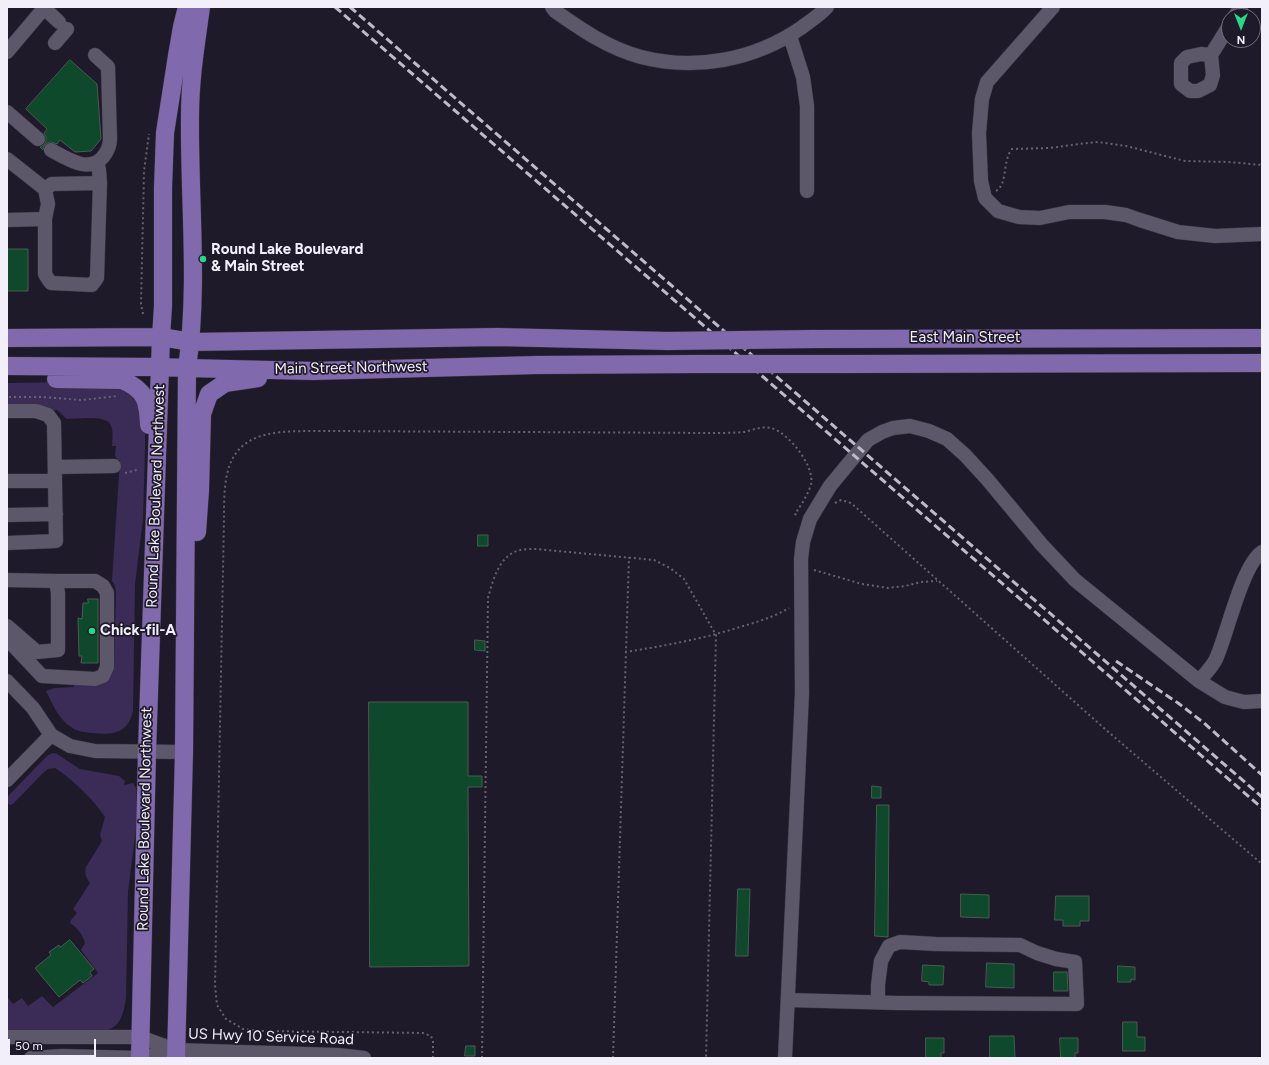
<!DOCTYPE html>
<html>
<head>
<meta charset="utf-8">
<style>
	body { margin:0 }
	#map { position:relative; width:1269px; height:1065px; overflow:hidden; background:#1f1a2a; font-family:Figtree,sans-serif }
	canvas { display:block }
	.frame { position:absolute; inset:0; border:8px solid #f2effa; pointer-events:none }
	.north { position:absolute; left:1221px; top:8px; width:40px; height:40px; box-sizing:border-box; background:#1f1a2a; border:1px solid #736f7d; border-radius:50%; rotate:180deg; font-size:11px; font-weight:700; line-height:16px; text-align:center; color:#f2effa }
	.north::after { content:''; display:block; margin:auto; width:14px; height:18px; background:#27d885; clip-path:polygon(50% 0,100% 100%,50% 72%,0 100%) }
	.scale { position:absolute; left:8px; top:1039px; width:88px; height:18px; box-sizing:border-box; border:2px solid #f2effa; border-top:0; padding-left:5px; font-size:12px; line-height:14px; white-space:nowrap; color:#f2effa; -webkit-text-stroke:3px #1f1a2a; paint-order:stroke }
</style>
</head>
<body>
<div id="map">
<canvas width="1269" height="1065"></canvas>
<div class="frame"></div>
<div class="north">N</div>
<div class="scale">50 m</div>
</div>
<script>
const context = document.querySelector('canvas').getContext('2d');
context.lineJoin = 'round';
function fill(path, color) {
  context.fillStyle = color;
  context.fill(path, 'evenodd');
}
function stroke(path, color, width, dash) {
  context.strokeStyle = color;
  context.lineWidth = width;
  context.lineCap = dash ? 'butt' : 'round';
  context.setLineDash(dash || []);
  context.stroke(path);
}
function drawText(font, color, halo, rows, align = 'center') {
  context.font = font + ' Figtree,sans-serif';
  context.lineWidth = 3.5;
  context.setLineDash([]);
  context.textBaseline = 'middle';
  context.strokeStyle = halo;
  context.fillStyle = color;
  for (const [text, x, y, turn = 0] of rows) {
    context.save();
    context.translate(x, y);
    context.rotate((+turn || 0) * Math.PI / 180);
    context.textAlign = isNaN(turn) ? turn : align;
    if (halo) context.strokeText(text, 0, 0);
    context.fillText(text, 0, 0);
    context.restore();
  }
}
const green = new Path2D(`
	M 71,382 L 115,387 L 133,394 L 145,415 L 145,449 L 143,519 L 135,584 L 133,711 C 128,734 112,735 92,733 C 84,732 78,732 71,727 C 59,720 52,703 46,691 L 54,688 L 74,687 L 74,685 L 82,684 L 114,668 L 116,593 L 115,586 L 112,581 L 120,460 L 117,460 L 115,455 L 116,446 L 112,446 C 112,440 114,430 110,424 C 105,415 77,419 67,419 L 57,410 L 7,409 L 7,383 Z
	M 53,753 L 57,754 L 80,769 L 119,776 L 125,781 L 124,785 L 133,783 L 136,788 L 137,821 L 128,892 L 126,998 C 124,1010 122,1024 110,1029 C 106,1031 101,1031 97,1031 L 7,1032 L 7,997 L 13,1004 L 22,998 L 28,1006 L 42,996 L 53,1007 L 98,973 L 81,950 L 85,943 C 83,935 77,927 70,923 L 71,920 L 77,913 L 73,909 L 90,883 C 86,877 84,874 86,867 L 102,841 L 100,835 L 105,817 C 95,801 71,778 55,768 L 48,769 L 43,773 L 13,804 L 10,805 L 7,803 L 7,797 L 48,755 Z`);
const building = new Path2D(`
	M 70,60 L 97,84 L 101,139 L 91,151 L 75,152 L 60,140 L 57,144 L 51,142 L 47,143 L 44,146 L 43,150 L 40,147 L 44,145 L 46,141 L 46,137 L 44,133 L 47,129 L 26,109 Z
	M 7,249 L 28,249 L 28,291 L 7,291 Z
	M 478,535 L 488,535 L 488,546 L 478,546 Z
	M 88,599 L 98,599 L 98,663 L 81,663 L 82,656 L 79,656 L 78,618 L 82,619 L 83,603 L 88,603 Z
	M 475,640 L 485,641 L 485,651 L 475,650 Z
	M 369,702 L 468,702 L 468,776 L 482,776 L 482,787 L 468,787 L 469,966 L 370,967 Z
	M 872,786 L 881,787 L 881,798 L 872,798 Z
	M 877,805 L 889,805 L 888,937 L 875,936 Z
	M 738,889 L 750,889 L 748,956 L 736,956 Z
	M 961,894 L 989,895 L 989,918 L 961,917 Z
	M 1056,896 L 1089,896 L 1089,921 L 1080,921 L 1080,926 L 1063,926 L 1063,920 L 1055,920 Z
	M 70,940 L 94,969 L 90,972 L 92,976 L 83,983 L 80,980 L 59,997 L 35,968 L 51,955 L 49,952 L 59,945 L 60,947 Z
	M 987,963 L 1014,964 L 1014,988 L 986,987 Z
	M 923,965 L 944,966 L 943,985 L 929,985 L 929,982 L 922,981 Z
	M 1118,966 L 1135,967 L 1135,980 L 1131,979 L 1131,982 L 1118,982 Z
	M 1054,972 L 1067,972 L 1068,991 L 1054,991 Z
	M 1123,1022 L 1137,1022 L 1137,1037 L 1145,1037 L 1145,1051 L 1123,1051 Z
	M 990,1036 L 1014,1036 L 1015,1058 L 990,1058 Z
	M 926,1038 L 944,1038 L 944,1053 L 941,1053 L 941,1058 L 926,1058 Z
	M 1060,1038 L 1078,1038 L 1078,1053 L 1075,1053 L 1075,1058 L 1061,1058 Z
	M 466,1046 L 475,1046 L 475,1056 L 465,1056 Z`);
const path = new Path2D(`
	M 996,191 C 1008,184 1002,161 1012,149 L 1050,148 L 1079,144 L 1098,142 L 1126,146 L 1185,161 L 1229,162 L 1262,165
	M 143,314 L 141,304 L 144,171 L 149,134
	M 9,397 L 42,397 L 82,400 L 117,396
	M 125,473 L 137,470
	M 835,503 L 841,500 L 851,503 L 1105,729 L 1262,864
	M 814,570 L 862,584 L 888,588 L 905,586 L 921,582 L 937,581
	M 625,652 C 664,646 702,639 740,627 C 757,622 774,617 789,608
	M 433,1058 L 433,1041 L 431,1036 L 423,1033 L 261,1031 L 243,1029 L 226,1019 L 217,1005 L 215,985 L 224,517 C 224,505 224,492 226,480 C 234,424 287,432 330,431 L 710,433 C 721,433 733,433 744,432 C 753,430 761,426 771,428 C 788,432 815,466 811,484 C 808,495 801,505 795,514 L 798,516
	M 482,1058 L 488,598 C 493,580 499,555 520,550 C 525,549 531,549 536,549 L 654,560 L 670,568 L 684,579 L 716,635 L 706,1058
	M 613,1058 L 629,557`);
const minor = new Path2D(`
	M 552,7 L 555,11 C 582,30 608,48 641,57 C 696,71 754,60 801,28 C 810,21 820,15 827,7
	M 1053,7 L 987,82 L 982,99 L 979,133 L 981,181 L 985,198 L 998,211 L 1019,217 L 1040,218 L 1069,212 L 1105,212 L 1126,215 L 1140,220 L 1178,232 L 1215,236 L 1262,234
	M 44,8 L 59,22
	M 1235,16 L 1241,7
	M 790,36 L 803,77 L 807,106 L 807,191
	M 55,43 L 67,29
	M 7,52 L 45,7
	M 1201,54 L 1211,55 L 1213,75 L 1210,85 L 1198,91 L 1190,91 L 1181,84 L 1181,63 L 1187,57 Z
	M 1211,55 L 1229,26
	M 7,112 L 38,139
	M 51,150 C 66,158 89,174 103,157 C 107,152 110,146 110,139 L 108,67 L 95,55
	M 7,159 L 45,189 L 48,204 L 45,219 L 7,220
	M 45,189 L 52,184 L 100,183 L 99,170 L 97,162
	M 45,219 L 45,274 L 48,279 L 51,283 L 92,285 L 97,278 L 100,183
	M 7,411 L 36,411 L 48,415 L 54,423 L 56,541 L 7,543
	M 55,467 L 114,466
	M 7,481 L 55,481
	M 7,515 L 56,514
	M 7,580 L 56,581 L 58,593 L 58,650 L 37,652 L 7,626
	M 7,639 L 42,676 L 95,679 L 103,676 L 107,667 L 107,593 L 103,586 L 95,581 L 56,581
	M 7,681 L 33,708 L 51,735 L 70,746 L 95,751 L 184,752
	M 1199,681 C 1205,674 1212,667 1216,659 C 1227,635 1242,565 1262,552
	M 7,780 L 51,735
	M 788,1000 L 897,1003 L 1077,1004 L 1075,962 L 1056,959 L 1037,953 L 1020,945 L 936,944 L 900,942 L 889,946 L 881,961 L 878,985 L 878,1002
	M 7,1037 L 140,1037 L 176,1050
	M 31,1058 L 62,1056 L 140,1058 L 176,1050 L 338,1055 L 364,1058
	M 785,1058 L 802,693 L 801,559 L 803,542 L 810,519 L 830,486 L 868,440 L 882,432 L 893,428 L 910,426 L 929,431 L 947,439 L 965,455 L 987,479 L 1042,545 L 1075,580 L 1199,681 L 1225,697 L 1244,702 L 1262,701`);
const major = new Path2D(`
	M 7,338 L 161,337 L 191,342 L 497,337 L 668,341
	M 814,339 L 1262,338
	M 843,364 L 1262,363
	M 7,366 L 161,367 L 187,368 L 313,371 L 537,365 L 696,364
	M 56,379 L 122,380 C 146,390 148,401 149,425
	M 197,532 L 200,490 L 202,414 L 209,394 L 225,383 L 258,378
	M 140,1058 L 147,752 L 161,337 L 163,306 L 163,188 L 165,133 L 177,56 L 182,27 L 187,7
	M 176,1058 L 184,752 L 187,368 C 199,285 189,200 190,116 C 190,79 196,43 201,7`);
const rail = new Path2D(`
	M 335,7 L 1262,808
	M 350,7 L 1262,797
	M 1116,661 L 1178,703 L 1204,723 L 1262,775`);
const majorBridge = new Path2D(`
	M 668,341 L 814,339
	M 696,364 L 843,364`);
const markers = [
	[203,259,4,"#27d885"],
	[92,631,4,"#27d885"]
];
const poiNames = [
	["Round Lake Boulevard",211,250],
	["& Main Street",211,267],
	["Chick-fil-A",100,631]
];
const streetNames = [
	["East Main Street",965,338],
	["Main Street Northwest",351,368,-1],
	["Round Lake Boulevard Northwest",156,496,-88],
	["Round Lake Boulevard Northwest",145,819,-89],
	["US Hwy 10 Service Road",271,1037,2]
];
fill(green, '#3a2b57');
fill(building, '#0e492c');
stroke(building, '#495c50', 1);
stroke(minor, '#383440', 15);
stroke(major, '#383440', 19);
stroke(path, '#676371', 2, [2, 3]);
stroke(minor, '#5d576a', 14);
stroke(major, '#8069ac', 18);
stroke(rail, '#bebac7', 3, [8, 4]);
stroke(majorBridge, '#383440', 19, []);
stroke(majorBridge, '#8069ac', 18);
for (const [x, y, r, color] of markers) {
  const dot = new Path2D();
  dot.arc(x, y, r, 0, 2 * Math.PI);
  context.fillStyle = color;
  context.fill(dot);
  stroke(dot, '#1f1a2a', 1.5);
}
drawText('bold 15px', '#f2effa', '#1f1a2a', poiNames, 'left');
drawText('15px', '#f2effa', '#1f1a2a', streetNames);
</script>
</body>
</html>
